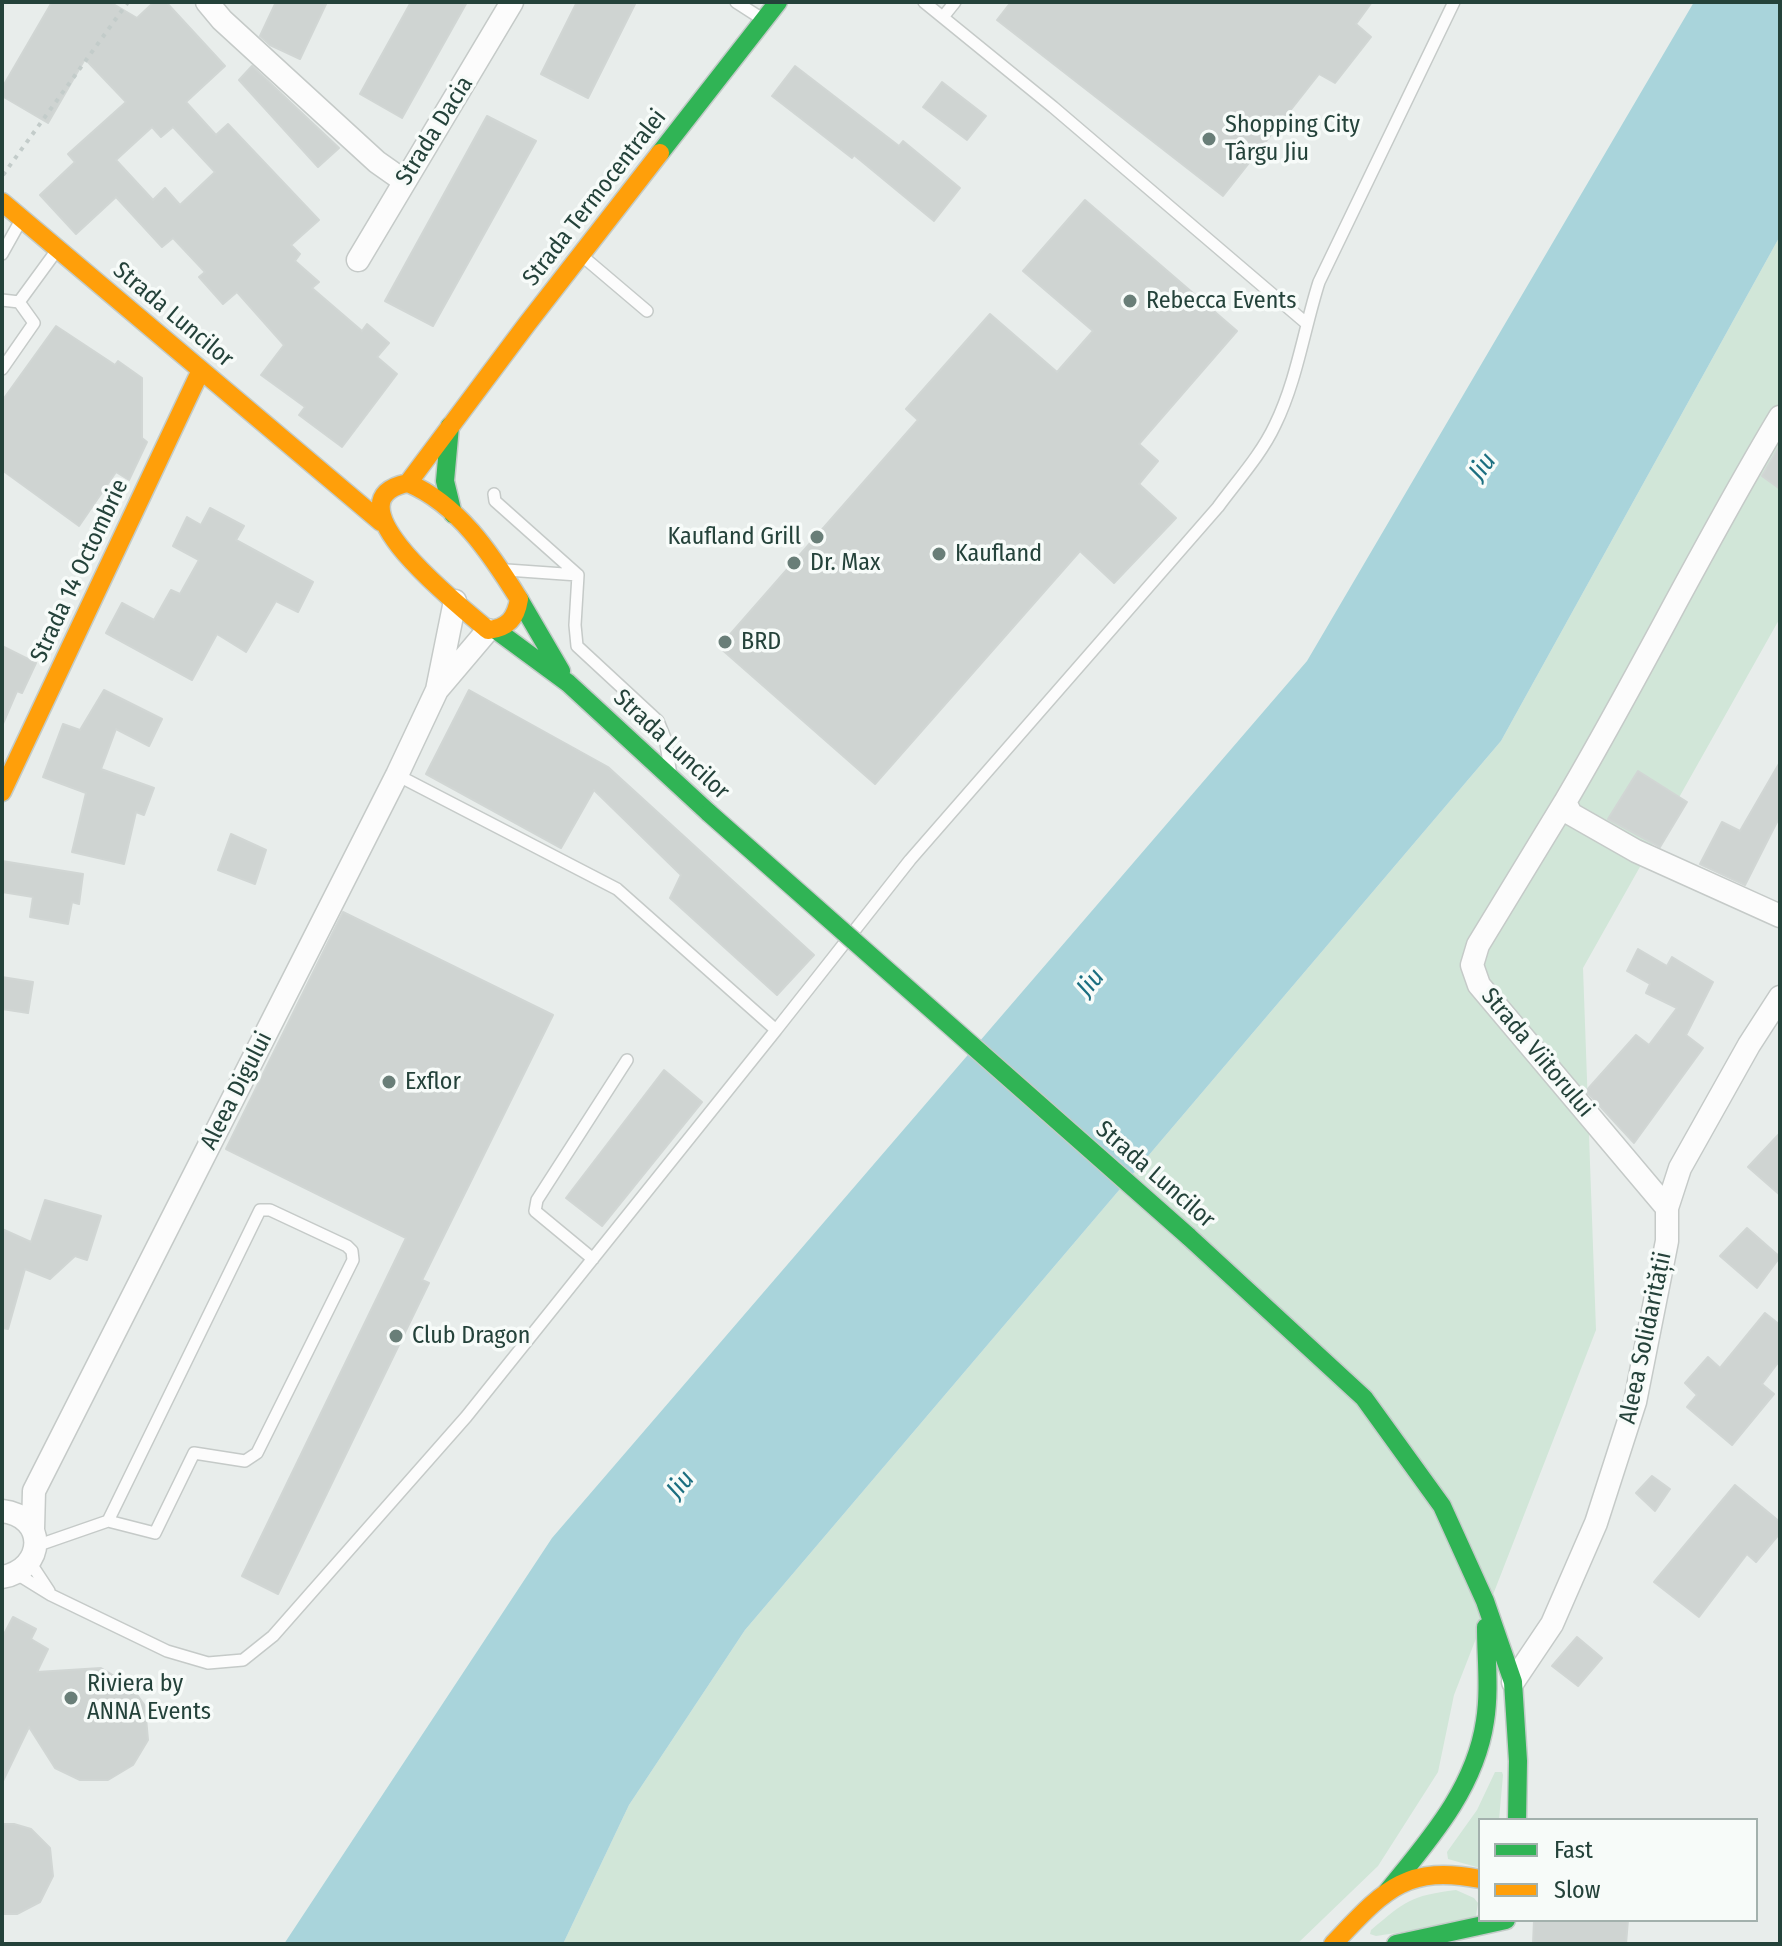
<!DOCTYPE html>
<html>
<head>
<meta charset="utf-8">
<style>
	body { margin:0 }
	#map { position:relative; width:1782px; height:1946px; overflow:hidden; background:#e8edeb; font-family:"Fira Sans Condensed",sans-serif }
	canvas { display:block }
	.frame { position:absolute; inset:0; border:4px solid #24423a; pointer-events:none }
	.legend { position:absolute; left:1478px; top:1818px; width:280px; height:104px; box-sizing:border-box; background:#f7fbf9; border:2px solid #a3b1ad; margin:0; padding:10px 14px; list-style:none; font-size:24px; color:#24423a }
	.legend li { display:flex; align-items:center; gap:16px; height:40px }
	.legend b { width:40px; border:2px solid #a3b1ad }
</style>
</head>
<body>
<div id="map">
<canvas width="1782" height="1946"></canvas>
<div class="frame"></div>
<ul class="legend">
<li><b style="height:10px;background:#30b455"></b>Fast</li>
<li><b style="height:10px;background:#ff9f0a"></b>Slow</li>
</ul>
</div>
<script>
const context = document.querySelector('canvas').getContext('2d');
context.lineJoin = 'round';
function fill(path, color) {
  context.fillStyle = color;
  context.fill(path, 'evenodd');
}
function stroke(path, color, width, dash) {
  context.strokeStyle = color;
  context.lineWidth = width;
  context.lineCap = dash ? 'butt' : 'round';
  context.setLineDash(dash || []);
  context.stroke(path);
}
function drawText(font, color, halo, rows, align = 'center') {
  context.font = font + ' "Fira Sans Condensed",sans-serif';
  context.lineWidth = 7;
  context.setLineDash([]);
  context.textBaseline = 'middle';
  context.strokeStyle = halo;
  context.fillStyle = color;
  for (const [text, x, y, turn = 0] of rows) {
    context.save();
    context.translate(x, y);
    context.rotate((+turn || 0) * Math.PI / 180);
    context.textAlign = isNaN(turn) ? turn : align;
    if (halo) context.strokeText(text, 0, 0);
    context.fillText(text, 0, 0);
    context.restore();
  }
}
const green = new Path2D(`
	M 1780,236 L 1780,618 L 1583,968 L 1596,1330 L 1454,1695 L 1438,1772 L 1378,1866 L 1297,1944 L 563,1944 L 629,1805 L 745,1630 L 1501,741 Z
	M 1495,1772 L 1502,1772 L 1503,1775 L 1499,1820 L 1480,1820 L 1480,1868 L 1448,1859 L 1447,1852 L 1477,1810 Z
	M 1456,1890 L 1474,1898 L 1478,1903 L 1476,1916 L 1467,1922 L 1376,1936 L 1370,1934 L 1371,1930 C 1406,1901 1409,1896 1456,1890 Z`);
const water = new Path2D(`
	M 1694,2 L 1780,2 L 1780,236 L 1501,741 L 745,1630 L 629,1805 L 563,1944 L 284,1944 L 552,1538 L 1307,661 Z`);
const building = new Path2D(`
	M 52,2 L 110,2 L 137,18 L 154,2 L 166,2 L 225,66 L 186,102 L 216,135 L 228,124 L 319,220 L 291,245 L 300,254 L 295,261 L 319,282 L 312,288 L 362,331 L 367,324 L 389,343 L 377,357 L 397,374 L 342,447 L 299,415 L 305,407 L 261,375 L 284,345 L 237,292 L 223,304 L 199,277 L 205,272 L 173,238 L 162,247 L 116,197 L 76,234 L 40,195 L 75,162 L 68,154 L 126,102 L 85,59 L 48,123 L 2,96 L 2,88 ZM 152,127 L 161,137 L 173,127 L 215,172 L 180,205 L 165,188 L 153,200 L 116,160 Z
	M 276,2 L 327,2 L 300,59 L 270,45 L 260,36 Z
	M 411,2 L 467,2 L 402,118 L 360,94 Z
	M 577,2 L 636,2 L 588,98 L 541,74 Z
	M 1011,2 L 1372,2 L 1356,24 L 1371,37 L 1335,83 L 1319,74 L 1223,196 L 997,20 Z
	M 252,66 L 339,148 L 318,167 L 239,80 Z
	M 795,66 L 899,146 L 903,141 L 960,188 L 934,221 L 854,155 L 852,158 L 772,96 Z
	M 942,82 L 986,116 L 967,140 L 923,107 Z
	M 487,116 L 536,141 L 433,326 L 385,301 Z
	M 1085,200 L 1237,331 L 1139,444 L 1158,461 L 1139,484 L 1176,518 L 1114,583 L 1080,551 L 875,784 L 719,647 L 918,420 L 906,409 L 990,314 L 1057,372 L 1093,331 L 1023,271 Z
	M 56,326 L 115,365 L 118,361 L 142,378 L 142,438 L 147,442 L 129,480 L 116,472 L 79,526 L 2,470 L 2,401 Z
	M 1780,445 L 1780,489 L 1762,476 Z
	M 210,508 L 244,526 L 236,540 L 313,582 L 298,612 L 276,601 L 246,652 L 217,634 L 192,680 L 106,633 L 122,603 L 154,620 L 171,590 L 180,594 L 199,560 L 173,546 L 187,517 L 201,525 Z
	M 2,646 L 36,663 L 22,693 L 17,691 L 2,726 Z
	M 104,690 L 162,719 L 149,746 L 116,729 L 101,769 L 154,788 L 144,815 L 136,812 L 124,864 L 72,852 L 86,793 L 43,777 L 63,724 L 80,730 Z
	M 469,690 L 608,767 L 814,955 L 777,995 L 670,898 L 681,875 L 594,790 L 561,848 L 426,774 Z
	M 1780,762 L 1780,816 L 1745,885 L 1700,864 L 1722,822 L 1740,831 Z
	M 1638,771 L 1687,802 L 1660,847 L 1608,819 Z
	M 231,834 L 266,850 L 255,884 L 218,870 Z
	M 2,861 L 83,874 L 79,904 L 72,902 L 68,924 L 30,917 L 33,897 L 2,892 Z
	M 343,912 L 553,1015 L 422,1280 L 429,1283 L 278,1594 L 242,1576 L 406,1238 L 226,1149 Z
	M 1638,949 L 1667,966 L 1672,957 L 1713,982 L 1686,1035 L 1703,1048 L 1634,1143 L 1586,1091 L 1636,1035 L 1649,1045 L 1677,1008 L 1646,993 L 1650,984 L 1627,971 Z
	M 2,977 L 33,982 L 28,1013 L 2,1009 Z
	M 664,1070 L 702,1102 L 602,1226 L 566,1198 Z
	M 1780,1133 L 1780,1195 L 1748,1167 Z
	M 45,1200 L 101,1216 L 87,1260 L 75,1256 L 50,1279 L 25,1269 L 8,1329 L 2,1328 L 2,1229 L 31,1242 Z
	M 1747,1228 L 1780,1257 L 1757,1288 L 1720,1256 Z
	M 1765,1313 L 1780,1325 L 1780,1360 L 1762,1384 L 1774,1394 L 1732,1445 L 1687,1407 L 1697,1395 L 1685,1383 L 1708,1357 L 1720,1368 Z
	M 1652,1476 L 1670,1489 L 1655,1511 L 1636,1493 Z
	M 1735,1485 L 1780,1522 L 1780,1533 L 1756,1562 L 1747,1554 L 1699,1617 L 1654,1582 Z
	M 13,1617 L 36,1629 L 31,1639 L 48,1649 L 37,1672 L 101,1668 L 131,1686 L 145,1706 L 148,1740 L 133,1765 L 108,1780 L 80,1780 L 55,1768 L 29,1727 L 2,1783 L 2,1638 Z
	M 1577,1637 L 1602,1658 L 1578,1686 L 1552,1666 Z
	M 2,1824 L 14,1824 L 31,1829 L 50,1848 L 53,1876 L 40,1902 L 17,1914 L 2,1914 Z
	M 1534,1920 L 1628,1920 L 1626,1944 L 1533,1944 Z`);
const path = new Path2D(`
	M 3,175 L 128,2`);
const lane = new Path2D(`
	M 736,2 L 764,20
	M 924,2 L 1053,107 L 1306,323
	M 943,17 L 955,2
	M 2,254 L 21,220
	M 581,255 L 647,311
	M 2,300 L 19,302 L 34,323 L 2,369
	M 19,302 L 57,250
	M 494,494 L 495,501 L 578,575
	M 507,570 L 578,575
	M 578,575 L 575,625 L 577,646 L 658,721 L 665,738 L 670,769
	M 776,1030 L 910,860 L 1218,507 C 1237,481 1261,455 1275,425 C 1297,380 1304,329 1319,282 L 1454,2
	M 593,1259 L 535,1211 L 537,1200 L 627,1060
	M 36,1546 L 108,1521 L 155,1533 L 194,1453 L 245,1461 L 257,1453 L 353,1260 L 352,1251 L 347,1246 L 270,1210 L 260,1210 L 108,1521
	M 30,1562 L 49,1591
	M 17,1574 L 51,1595 L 167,1651 L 208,1663 L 243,1660 L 273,1636 L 466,1417 L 776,1030 L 617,889 L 397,775`);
const street = new Path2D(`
	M 207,2 L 222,20 L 377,162 L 404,181
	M 358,260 L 512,2
	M 1780,417 C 1704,543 1640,675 1565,802 L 1571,814 L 1636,851 L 1780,916
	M 438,689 L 488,630
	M 1565,802 L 1478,945 L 1472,965 L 1479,985 L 1667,1208
	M 2,1511 C 47,1516 46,1569 2,1577
	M 33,1529 L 34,1491 L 397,775 L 437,690 L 455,601
	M 1513,1682 L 1552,1624 L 1596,1523 L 1635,1402 L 1667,1241 L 1667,1208 L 1680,1168 L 1749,1045 L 1780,997`);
const fast = new Path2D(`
	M 660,153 L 778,2
	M 450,426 L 445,481 L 453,514
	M 519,599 L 561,671
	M 496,630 L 568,683 L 709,813
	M 1188,1236 L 1364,1398 L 1442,1506 L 1485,1601 L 1513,1682 L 1518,1761 L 1517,1820
	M 1387,1892 C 1429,1840 1475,1789 1485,1721 C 1490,1690 1486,1658 1486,1627
	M 1396,1944 L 1506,1920`);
const slow = new Path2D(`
	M 2,202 L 381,522
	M 408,483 L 527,324 L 660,153
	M 408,483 C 458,504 491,554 519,599 C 516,618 508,628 488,630 C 464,609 322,500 408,483 Z
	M 2,792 L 201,370
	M 1333,1944 C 1383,1892 1404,1864 1480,1879`);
const fastBridge = new Path2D(`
	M 709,813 L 1188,1236`);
const markers = [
	[1209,139,8,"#697e78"],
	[1130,301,8,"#697e78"],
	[817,537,8,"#697e78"],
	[939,554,8,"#697e78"],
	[794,563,8,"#697e78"],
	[725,642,8,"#697e78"],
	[389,1082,8,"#697e78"],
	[396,1336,8,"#697e78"],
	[71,1698,8,"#697e78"]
];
const poiNames = [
	["Shopping City",1225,125],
	["Târgu Jiu",1225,153],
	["Rebecca Events",1146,301],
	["Kaufland Grill",801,537,"right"],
	["Kaufland",955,554],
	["Dr. Max",810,563],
	["BRD",741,642],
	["Exflor",405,1082],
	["Club Dragon",412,1336],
	["Riviera by",87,1684],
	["ANNA Events",87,1712]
];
const streetNames = [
	["Strada Dacia",435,131,-58],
	["Strada Termocentralei",595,198,-52],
	["Strada Luncilor",173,315,40],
	["Strada 14 Octombrie",80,571,-65],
	["Strada Luncilor",671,745,43],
	["Strada Viitorului",1537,1053,50],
	["Aleea Digului",237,1091,-63],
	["Strada Luncilor",1155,1175,41],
	["Aleea Solidarității",1646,1338,-78]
];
const waterNames = [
	["Jiu",1483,467,-53],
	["Jiu",1091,983,-51],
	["Jiu",681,1485,-51]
];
fill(green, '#d1e6d8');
fill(water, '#a9d4db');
fill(building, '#cfd4d2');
stroke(building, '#d1d6d4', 2);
stroke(lane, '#c5cac8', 14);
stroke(street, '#c5cac8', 25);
stroke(fast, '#c3cbc8', 21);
stroke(slow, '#c3cbc8', 21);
stroke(path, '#c3ccca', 4, [4, 6]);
stroke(lane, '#fcfcfc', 11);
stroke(street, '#fcfcfc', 22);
stroke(fast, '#30b455', 18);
stroke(slow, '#ff9f0a', 18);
stroke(fastBridge, '#c3cbc8', 21, []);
stroke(fastBridge, '#30b455', 18);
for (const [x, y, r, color] of markers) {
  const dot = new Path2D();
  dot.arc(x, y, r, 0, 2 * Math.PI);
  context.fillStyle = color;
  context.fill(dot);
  stroke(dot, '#f7fbf9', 3);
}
drawText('24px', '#24423a', '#f7fbf9', poiNames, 'left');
drawText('24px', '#24423a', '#f7fbf9', streetNames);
drawText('italic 26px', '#1c6f80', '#f7fbf9', waterNames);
</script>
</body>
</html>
